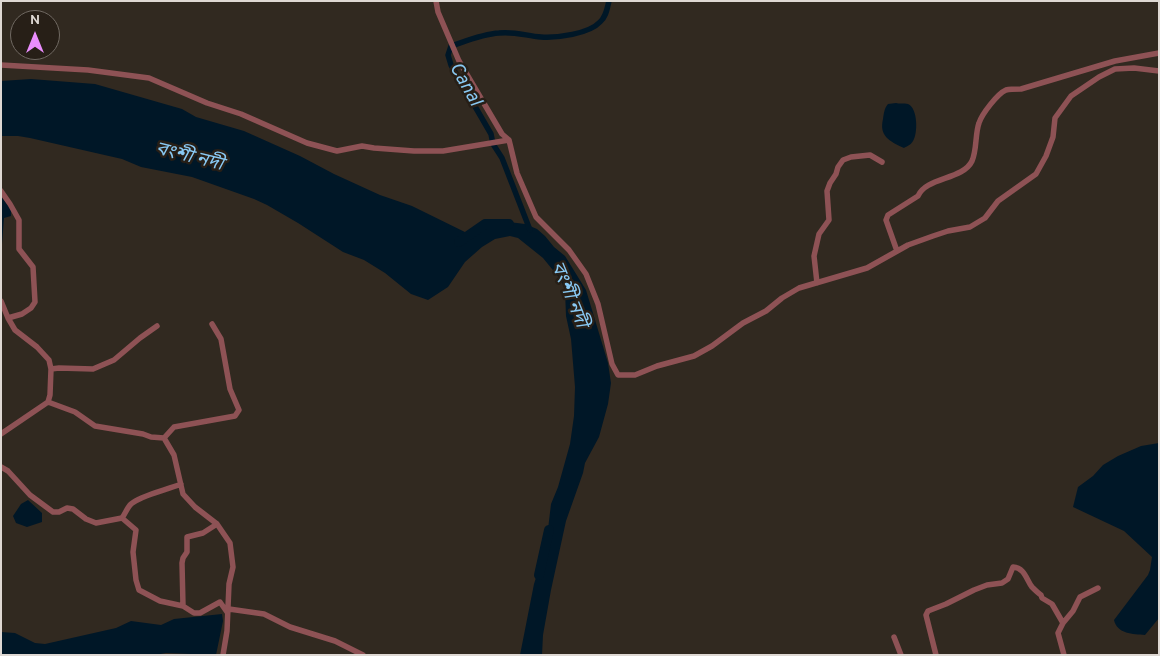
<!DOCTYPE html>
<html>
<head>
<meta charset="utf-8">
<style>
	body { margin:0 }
	#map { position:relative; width:1160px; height:656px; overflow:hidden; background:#312920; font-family:Overpass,sans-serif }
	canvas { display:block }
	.frame { position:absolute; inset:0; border:2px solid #ded8d3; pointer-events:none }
	.north { position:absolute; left:10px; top:10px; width:50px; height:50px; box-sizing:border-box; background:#271f17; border:1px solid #706962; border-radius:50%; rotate:0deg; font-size:14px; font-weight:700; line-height:20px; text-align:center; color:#ded8d3 }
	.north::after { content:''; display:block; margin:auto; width:18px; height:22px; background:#ea8dfd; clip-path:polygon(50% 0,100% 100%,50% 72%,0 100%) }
</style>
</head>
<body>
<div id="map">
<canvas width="1160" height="656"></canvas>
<div class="frame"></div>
<div class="north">N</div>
</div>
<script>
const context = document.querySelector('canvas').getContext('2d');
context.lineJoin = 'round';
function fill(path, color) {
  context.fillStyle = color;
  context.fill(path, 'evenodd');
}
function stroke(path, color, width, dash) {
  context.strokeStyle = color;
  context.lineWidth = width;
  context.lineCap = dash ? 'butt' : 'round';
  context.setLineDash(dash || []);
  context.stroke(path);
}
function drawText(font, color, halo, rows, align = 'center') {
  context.font = font + ' Overpass,"Noto Sans Bengali",sans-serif';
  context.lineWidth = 5;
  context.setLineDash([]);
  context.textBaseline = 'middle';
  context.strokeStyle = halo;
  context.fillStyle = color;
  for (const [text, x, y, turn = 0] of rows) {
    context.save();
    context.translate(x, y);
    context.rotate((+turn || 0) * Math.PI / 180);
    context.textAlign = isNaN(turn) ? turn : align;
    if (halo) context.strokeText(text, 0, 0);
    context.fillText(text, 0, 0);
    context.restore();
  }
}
const water = new Path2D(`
	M 31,79 L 95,84 L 182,109 L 196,117 L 244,131 L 300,156 L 334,174 L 380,195 L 412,206 L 471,235 L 478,230 L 496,224 L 509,222 L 525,224 L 537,229 L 545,236 L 554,247 L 565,256 L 586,290 L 608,363 L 611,383 L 608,404 L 599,437 L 585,463 L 583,473 L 566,521 L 551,590 L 543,635 L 542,655 L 520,655 L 534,584 L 546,546 L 551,504 L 558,487 L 570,444 L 574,416 L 575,387 L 571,339 L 566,316 L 565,290 L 561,280 L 543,258 L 518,238 L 510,236 L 495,239 L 482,247 L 465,262 L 448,287 L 428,300 L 411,294 L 385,273 L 364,260 L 343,252 L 298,223 L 267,205 L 254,199 L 192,177 L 141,167 L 122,159 L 30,138 L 18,136 L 1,136 L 1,81 Z
	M 896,103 C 899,104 904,103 908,104 C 918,108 918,134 913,141 C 911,145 907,146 904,148 C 889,141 879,136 883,119 C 884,113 884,109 888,104 Z
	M 1,196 L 11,209 L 11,216 L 4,218 L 1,257 Z
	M 1159,443 L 1159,618 L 1145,635 C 1133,634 1117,634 1114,620 L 1148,575 L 1150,570 L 1152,557 L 1124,531 L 1073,507 L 1078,487 L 1093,476 L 1103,465 L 1118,456 L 1141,446 Z
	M 28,500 L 42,513 L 42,522 L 27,527 L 16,523 L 13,516 L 21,504 Z
	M 222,614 L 223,621 L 216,655 L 166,653 L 155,655 L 1,655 L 1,632 L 15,633 L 35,643 L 45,644 L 116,628 L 131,621 L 161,625 L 174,619 Z`);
const canal = new Path2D(`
	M 530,230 L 502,158 L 493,144 L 491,134 L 451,65 L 448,55 L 451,46 C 466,41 483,34 499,33 C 514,31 527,36 541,37 C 557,38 589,34 600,22 C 606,17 607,9 609,1`);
const river = new Path2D(`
	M 459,242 L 485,224 L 509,224
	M 539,575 L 549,530`);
const minor = new Path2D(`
	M 436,1 L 438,12 L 459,61 L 502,134 L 509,140 L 517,173 L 536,217 L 569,250 L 586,274 L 598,304 L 612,364 L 618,375 L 635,375 L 657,366 L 694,356 L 712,346 L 743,323 L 766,311 L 782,298 L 799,288 L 867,268 L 908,245 L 933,236 L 948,231 L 970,227 L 985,218 L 998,201 L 1036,174 L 1046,156 L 1053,137 L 1055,118 L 1071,96 L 1099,77 L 1115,69 L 1134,68 L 1159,71
	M 1,65 L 88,70 L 149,78 L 207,103 L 241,114 L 307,143 L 337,151 L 362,146 L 374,148 L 414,151 L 443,151 L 509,140
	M 1,191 L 10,204 L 19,220 L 19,249 L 33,267 L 35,302 L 31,308 L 22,314 L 8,318
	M 897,251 L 886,220 L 888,215 L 918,196 C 926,177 963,180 972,161 C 977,150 975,134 979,123 C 982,114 997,94 1006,90 C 1010,89 1017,89 1021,89 L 1115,61 L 1159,53
	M 817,283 L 814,256 L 819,234 L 829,220 L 827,191 L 830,183 L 836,174 L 838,167 L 843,160 L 851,157 L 870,155 L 882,162
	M 1,301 L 8,318 L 15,330 L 37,347 L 49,360 L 51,369 L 50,395 L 48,402 L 1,434
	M 51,369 L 59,368 L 93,369 L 114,360 L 140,338 L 157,326
	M 48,402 L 75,412 L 95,426 L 143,434 L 151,437 L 164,438 L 174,427 L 235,416 L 239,410 L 230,389 L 221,339 L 212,324
	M 164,438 L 174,455 L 183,494 L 195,507 L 217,524 L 230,543 L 233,567 L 229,584 L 227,631 L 223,655
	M 1,467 L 8,471 L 30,495 L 53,512 L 59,512 L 67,508 L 73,509 L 86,519 L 96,523 L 122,518 L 136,530 L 133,552 L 136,580 L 139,590 L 160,601 L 183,606 L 194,613 L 200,613 L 220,602 L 227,612
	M 122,518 C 125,514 127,508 131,504 C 141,495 167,490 181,484
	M 183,606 L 182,563 L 183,558 L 187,552 L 187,537 L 203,533 L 217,524
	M 229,609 L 264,614 L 290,627 L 335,641 L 363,655
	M 1063,623 L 1073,611 L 1080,597 L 1098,588
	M 894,637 L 901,655
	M 936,655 L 926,615 L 928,611 L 946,604 L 974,590 L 987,585 L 1002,583 L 1008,579 L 1013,567 C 1025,568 1026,579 1032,587 C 1035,590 1038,593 1041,595 L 1042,598 L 1052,604 L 1063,623 L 1058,633 L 1064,655`);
const waterNames = [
	["Canal",464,85,61],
	["বংশী নদী",189,158,14],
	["বংশী নদী",568,295,68]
];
fill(water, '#001727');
stroke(canal, '#001727', 5.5);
stroke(river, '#001727', 10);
stroke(minor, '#8e5255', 5.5);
drawText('italic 19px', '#89c9f3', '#271f17', waterNames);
</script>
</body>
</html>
